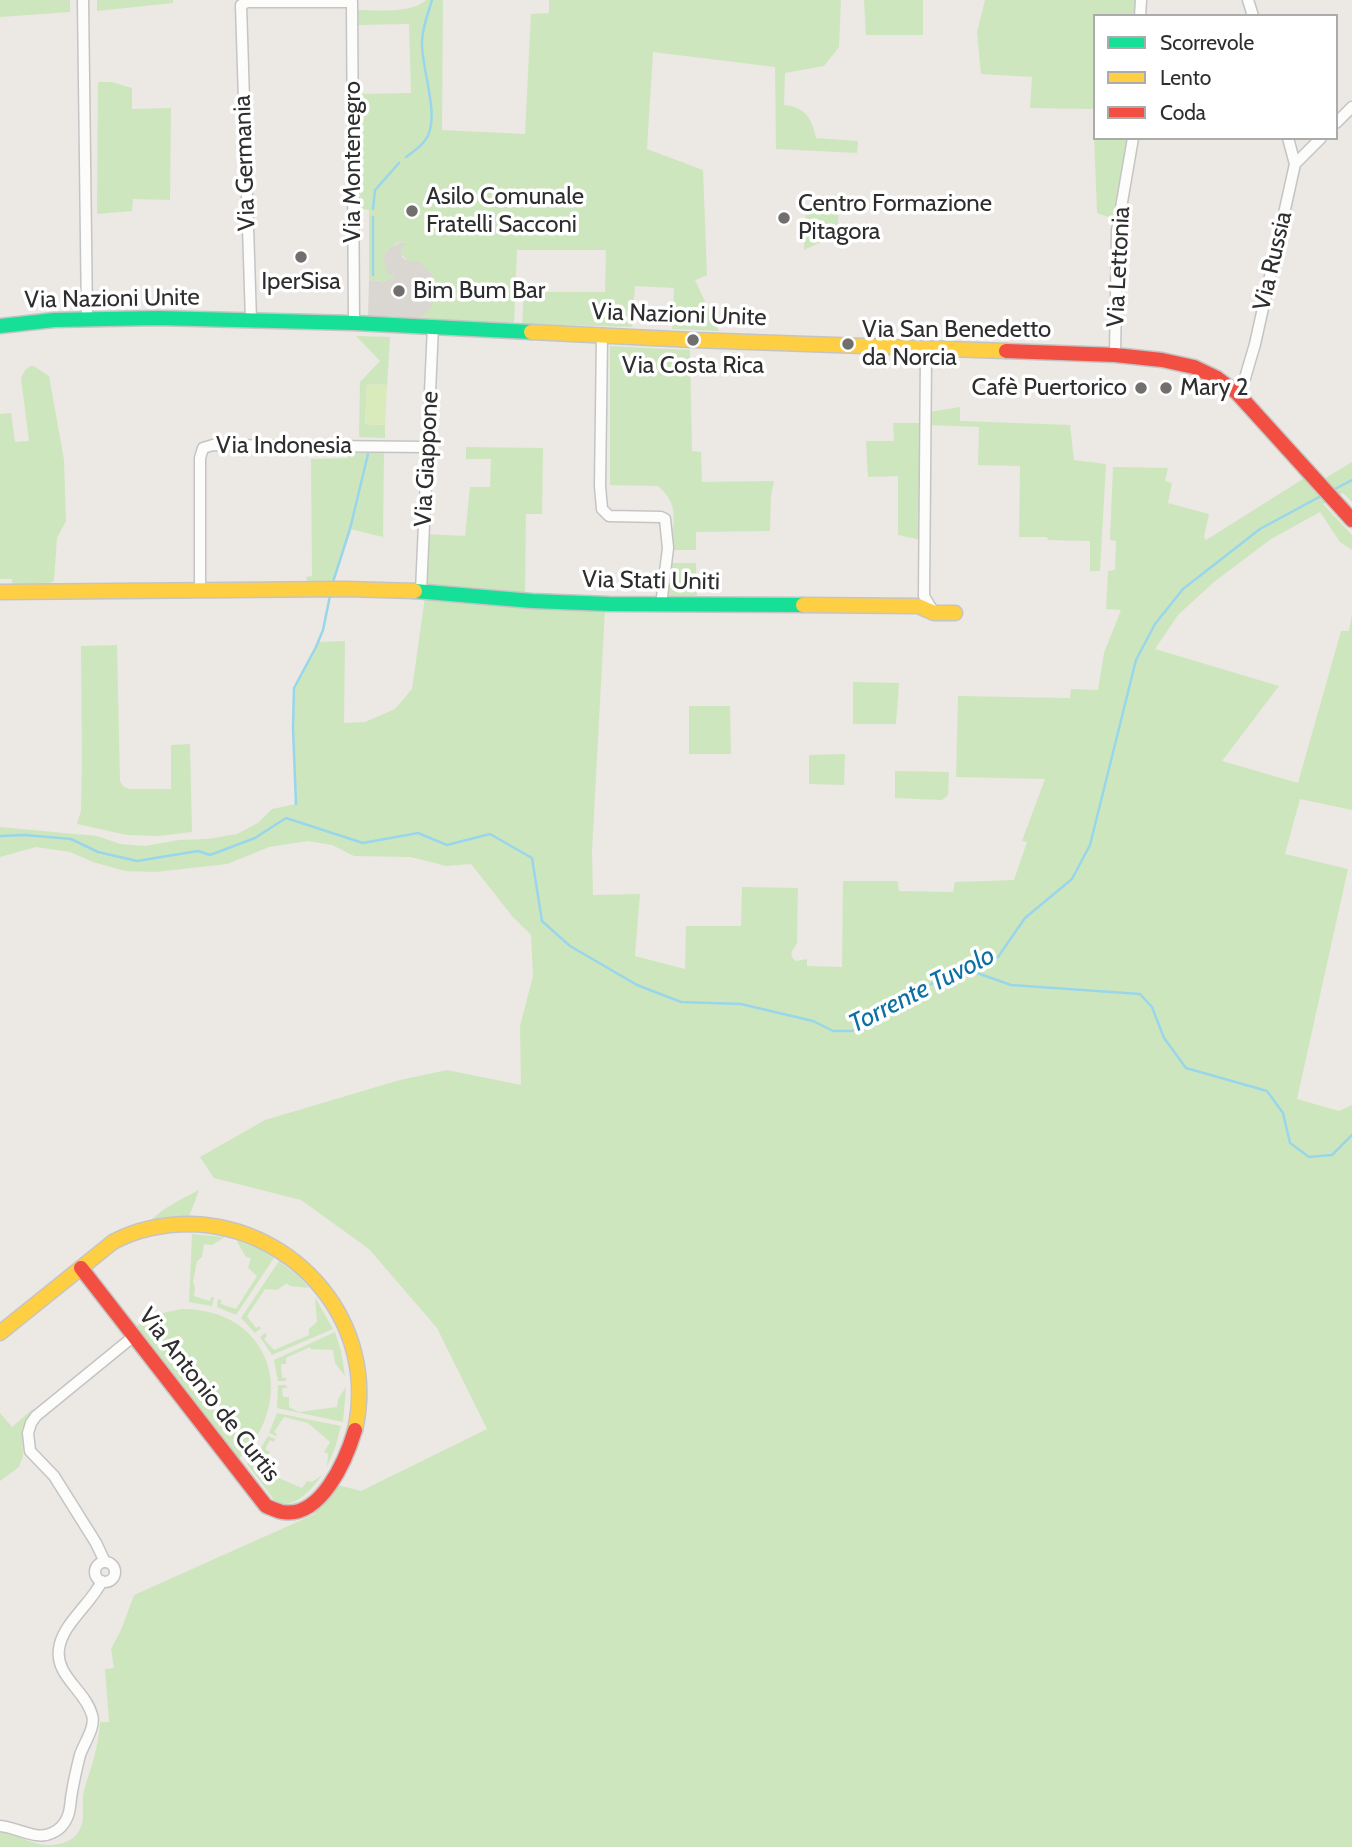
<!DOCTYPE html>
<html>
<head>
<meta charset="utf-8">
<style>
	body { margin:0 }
	#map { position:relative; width:1352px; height:1847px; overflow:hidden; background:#ece8e4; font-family:Cabin,sans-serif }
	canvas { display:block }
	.legend { position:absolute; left:1093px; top:14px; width:245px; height:126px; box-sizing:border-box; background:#fff; border:2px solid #ababab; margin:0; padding:9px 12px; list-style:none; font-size:21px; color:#2e2e2e }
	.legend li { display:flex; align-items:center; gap:14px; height:35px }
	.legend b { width:35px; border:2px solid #ababab }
</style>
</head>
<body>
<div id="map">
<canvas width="1352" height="1847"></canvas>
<ul class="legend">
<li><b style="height:9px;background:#16e098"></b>Scorrevole</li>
<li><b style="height:9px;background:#ffcf43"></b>Lento</li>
<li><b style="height:9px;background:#f24e42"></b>Coda</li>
</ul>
</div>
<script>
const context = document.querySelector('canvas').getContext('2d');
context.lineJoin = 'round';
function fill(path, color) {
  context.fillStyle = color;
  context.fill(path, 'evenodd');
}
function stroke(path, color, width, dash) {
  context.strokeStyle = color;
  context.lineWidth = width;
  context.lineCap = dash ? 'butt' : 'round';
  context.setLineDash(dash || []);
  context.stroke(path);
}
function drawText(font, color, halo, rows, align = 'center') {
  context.font = font + ' Cabin,sans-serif';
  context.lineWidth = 7;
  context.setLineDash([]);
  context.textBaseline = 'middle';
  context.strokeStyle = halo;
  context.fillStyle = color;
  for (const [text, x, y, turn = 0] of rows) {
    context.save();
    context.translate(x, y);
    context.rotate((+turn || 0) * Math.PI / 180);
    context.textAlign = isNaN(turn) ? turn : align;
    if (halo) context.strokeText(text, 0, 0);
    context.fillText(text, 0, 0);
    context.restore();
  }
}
const green = new Path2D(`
	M 0,0 L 70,0 L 70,12 L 0,17 Z
	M 97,0 L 173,0 L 173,3 L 97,11 Z
	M 426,0 L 443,0 L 442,130 L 525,134 L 531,14 L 549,13 L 549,0 L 841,0 L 839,47 L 824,66 L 785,73 L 784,105 C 806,107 812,119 816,138 L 858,141 L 857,153 L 776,149 L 775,67 L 653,52 L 647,149 L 703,170 L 707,275 L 695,280 L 719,331 L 672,329 L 674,288 L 635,286 L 632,327 L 522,324 L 524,292 L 605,292 L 606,250 L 517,250 L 514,324 L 414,320 L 406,259 C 399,254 400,249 405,242 C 397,241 391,247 385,253 L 394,277 L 393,279 L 388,279 L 401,313 L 381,312 L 381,281 L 369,280 L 369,210 L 360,209 L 361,94 L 411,93 L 409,24 L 357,25 L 357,10 C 377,10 411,14 426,0 Z
	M 864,0 L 923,0 L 923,35 L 866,35 Z
	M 985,0 L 1137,0 L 1136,16 L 1095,16 L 1095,138 L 1129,138 L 1128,152 L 1118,188 L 1114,219 L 1097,213 L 1093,109 L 1030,108 L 1032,77 L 981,74 L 977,32 Z
	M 98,82 L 112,82 L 132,88 L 132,109 L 171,108 L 170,200 L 133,199 L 132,211 L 97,214 Z
	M 806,206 L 839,206 L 837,239 L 827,239 L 804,250 Z
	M 356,336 L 390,337 L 387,385 L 367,384 L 365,424 L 385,425 L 385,438 L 359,437 L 360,382 L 380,361 Z
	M 610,346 L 690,350 L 692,451 L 701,452 L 702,482 L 774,481 L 771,496 L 770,531 L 696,532 L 696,550 L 670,550 C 673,523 681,506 658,486 L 610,485 Z
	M 30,366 L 34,366 L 49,376 L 64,460 L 66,521 L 57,538 L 54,581 L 43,586 L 12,586 L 12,579 L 0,579 L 0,414 L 11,413 L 15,442 L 29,441 L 21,378 L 25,370 Z
	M 960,407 L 960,421 L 1070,425 L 1074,460 L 1106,464 L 1100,571 L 1090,571 L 1090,541 L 1048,540 L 1047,537 L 1019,537 L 1020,466 L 978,465 L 979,427 L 928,425 L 929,412 Z
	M 893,423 L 922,423 L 921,540 L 898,535 L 898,476 L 868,477 L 866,441 L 894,441 Z
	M 466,447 L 543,448 L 542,514 L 526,514 L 525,595 L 425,589 L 426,534 L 465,536 L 470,487 L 490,487 L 491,459 L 466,459 Z
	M 348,452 L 384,453 L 383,537 L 350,529 L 332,585 L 308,584 L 306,577 L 312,576 L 311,459 L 348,458 Z
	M 1352,462 L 1352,502 L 1343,493 L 1323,504 L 1352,535 L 1352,550 L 1340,542 L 1320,512 L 1271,539 L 1214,582 L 1178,615 L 1155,649 L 1279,686 L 1222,761 L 1298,783 L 1341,631 L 1349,631 L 1352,614 L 1352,810 L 1300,799 L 1285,854 L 1348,869 L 1297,1099 L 1339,1111 L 1352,1105 L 1352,1847 L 0,1847 L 0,1832 C 17,1832 29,1845 47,1845 C 57,1845 70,1843 77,1834 C 86,1822 82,1810 83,1797 C 84,1787 89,1775 92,1765 C 96,1751 99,1737 100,1722 L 109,1722 L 105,1669 L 114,1668 L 111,1649 L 121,1630 L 134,1595 L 315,1514 L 314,1511 L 328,1500 L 338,1485 L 361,1491 L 487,1429 L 437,1328 L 369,1249 L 301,1200 L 214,1178 L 200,1157 L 265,1120 L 400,1080 L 447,1070 L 521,1085 L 520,1026 L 533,976 L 531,935 L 512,916 L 471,864 L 446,866 L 411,857 L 354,856 L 332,845 L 308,841 L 269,847 L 227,864 L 156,872 L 125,871 L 93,862 L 70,852 L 36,847 L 0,857 L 0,827 L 97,836 L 120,844 L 145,846 L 179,840 L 208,839 L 237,834 L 258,823 L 272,809 L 296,804 L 293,728 L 294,688 L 318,642 L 345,641 L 344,723 L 365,722 L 395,709 L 412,689 L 425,597 L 605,609 L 592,851 L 593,895 L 640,894 L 635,956 L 685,969 L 686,926 L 741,926 L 742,887 L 798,888 L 797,943 C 794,949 787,955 796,961 L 807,959 L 807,966 L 842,967 L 843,881 L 898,881 L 899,891 L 953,892 L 955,882 L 1014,880 L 1027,842 L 1022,841 L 1045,779 L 956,777 L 958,696 L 1070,698 L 1071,689 L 1098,690 L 1104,653 L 1121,610 L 1106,609 L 1108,571 L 1115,570 L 1116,541 L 1110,540 L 1113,467 L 1168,468 L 1165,481 L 1172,483 L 1168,503 L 1209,514 L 1204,537 L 1206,540 L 1303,479 L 1298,473 L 1301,470 L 1324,479 Z
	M 671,563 L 696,563 L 697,600 L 666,601 Z
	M 117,645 L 120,781 L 123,786 L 129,789 L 171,789 L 171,745 L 190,744 L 192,832 L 158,836 L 127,835 L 77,824 L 81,811 L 82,761 L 81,646 Z
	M 853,682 L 899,683 L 896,724 L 853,724 Z
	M 689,706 L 730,706 L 731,754 L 689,754 Z
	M 845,754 L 844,785 L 809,784 L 809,755 Z
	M 895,771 L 949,772 L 948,795 L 942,800 L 895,798 Z
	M 199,1190 L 189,1217 L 173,1217 L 149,1222 C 163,1208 181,1199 199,1190 Z
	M 192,1234 L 225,1237 L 212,1245 L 204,1244 L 202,1257 L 197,1261 L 193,1282 L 195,1288 L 194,1296 L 210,1301 L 211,1297 L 214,1297 L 212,1306 L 189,1302 Z
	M 236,1240 L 261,1250 L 274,1258 L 236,1315 L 217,1307 L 218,1299 L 221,1300 L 221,1304 L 236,1309 L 257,1276 L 248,1268 L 251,1258 L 246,1257 Z
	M 279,1261 L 299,1277 L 309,1288 L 290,1286 L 287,1283 L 277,1290 L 265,1289 L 247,1316 L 256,1328 L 259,1326 L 261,1328 L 255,1333 L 241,1318 Z
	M 315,1297 L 333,1329 L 272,1355 L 260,1337 L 265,1333 L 267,1336 L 264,1339 L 274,1350 L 309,1335 L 309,1329 L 317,1322 Z
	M 181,1309 C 270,1308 300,1398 239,1459 L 135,1327 L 158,1314 Z
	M 335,1332 L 341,1351 L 345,1376 L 335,1363 L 333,1350 L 311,1349 L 310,1347 L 286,1358 L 286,1364 L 281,1364 L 282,1378 L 286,1378 L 286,1381 L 278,1381 L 274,1360 Z
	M 278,1385 L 286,1385 L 287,1388 L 282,1388 L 283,1397 L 289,1397 L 289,1407 L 299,1412 L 337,1407 L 338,1399 L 346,1387 L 343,1422 L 277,1408 Z
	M 34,1408 L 28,1416 L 22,1430 L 23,1456 L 19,1467 L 0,1481 L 0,1413 L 12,1427 Z
	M 277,1413 L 341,1426 L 335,1448 L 327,1467 L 328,1454 L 324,1452 L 330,1442 L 308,1423 L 284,1417 L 274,1432 L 277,1434 L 276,1436 L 269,1433 Z
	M 268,1436 L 275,1439 L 274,1442 L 270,1440 L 265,1449 L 270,1452 L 264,1465 L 281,1479 L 302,1488 L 307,1481 L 312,1482 L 322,1475 C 312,1489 293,1512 275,1501 L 247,1464 L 259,1451 Z`);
const pitch = new Path2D(`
	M 367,384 L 387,385 L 385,425 L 365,424 Z`);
const plaza = new Path2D(`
	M 402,242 L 406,243 L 401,249 L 402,257 L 406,260 L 419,262 L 432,274 L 436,289 L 435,298 L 431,307 L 425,314 L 414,320 L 392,316 L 368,316 L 369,280 L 381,281 L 382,285 L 388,279 L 393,279 L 394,277 L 388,274 L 386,269 L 384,258 L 385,253 L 391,247 Z`);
const stream = new Path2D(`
	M 406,157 C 413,152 422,146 426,139 C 441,117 421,68 422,42 C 422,28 428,14 432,0
	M 373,209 L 375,190 L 399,163
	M 373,275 L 373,217
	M 1333,490 L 1352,480
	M 333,582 L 350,529 L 368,454
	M 296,804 L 293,728 L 294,688 L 316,647 L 323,630 L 330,596
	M 0,836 L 25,835 L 71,839 L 98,852 L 137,861 L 198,851 L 210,855 L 255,838 L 286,818 L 363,843 L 418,833 L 447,845 L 490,834 L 532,858 L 542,921 L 570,946 L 637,985 L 681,1002 L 741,1004 L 813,1021 L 833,1031 L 852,1031 L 960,967 L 998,957 L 1025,918 L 1072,879 L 1090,845 L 1136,660 L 1155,624 L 1183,589 L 1260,529 L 1321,496
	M 960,967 L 1011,985 L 1140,994 L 1152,1007 L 1164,1038 L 1186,1068 L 1267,1091 L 1283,1113 L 1290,1143 L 1309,1157 L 1332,1155 L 1352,1135`);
const street = new Path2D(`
	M 83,0 L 87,319
	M 1248,0 L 1253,16
	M 1140,16 L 1141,0
	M 1336,123 L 1352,107
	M 1288,138 L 1295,164
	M 251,321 L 241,5 L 247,2 L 352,2 L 354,323
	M 602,336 L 600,486 L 602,509 L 609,516 L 661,517 L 665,519 L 668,548 L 661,605
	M 928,347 L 926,354 L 924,596 L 933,611
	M 1115,355 L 1117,231 L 1133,138
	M 1237,393 L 1245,378 L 1255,344 L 1295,164 L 1321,138
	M 200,591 L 200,458 L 203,448 L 213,445 L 426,447
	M 421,591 L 433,326
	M 105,1562 L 96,1543 L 54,1476 L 30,1451 L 28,1433 L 31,1423 L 36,1416 L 134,1336
	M95 1572a10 10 0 1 1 20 0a10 10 0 1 1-20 0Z
	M 0,1826 C 17,1827 36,1841 52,1833 C 59,1830 64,1825 67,1818 C 71,1810 70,1801 72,1792 C 74,1780 77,1767 80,1755 C 84,1743 96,1727 92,1715 C 86,1691 55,1676 59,1649 C 62,1624 91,1604 102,1581`);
const fast = new Path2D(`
	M 0,326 L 54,320 L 158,318 L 354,323 L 531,332
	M 415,591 L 532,601 L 609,604 L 803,605`);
const slow = new Path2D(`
	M 531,332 L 693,340 L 1006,351
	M 0,592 L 346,589 L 415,591
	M 803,605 L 918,606 L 934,613 L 955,613
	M 0,1333 L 113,1242 C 137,1229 163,1224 191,1224 C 297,1227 379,1324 355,1430`);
const jam = new Path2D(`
	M 1006,351 L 1115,355 L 1162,360 L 1194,367 L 1217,378 L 1237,393 L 1352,520
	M 81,1268 L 266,1506 C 271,1508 277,1511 282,1512 C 321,1519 346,1460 355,1430`);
const markers = [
	[412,211,7,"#706f6e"],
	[784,218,7,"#706f6e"],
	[301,257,7,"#706f6e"],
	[399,291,7,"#706f6e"],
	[693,340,7,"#706f6e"],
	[848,344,7,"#706f6e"],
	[1141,388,7,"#706f6e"],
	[1166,388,7,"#706f6e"]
];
const streetNames = [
	["Via Montenegro",353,162,-90],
	["Via Germania",245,163,-92],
	["Via Russia",1273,261,-77],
	["Via Lettonia",1119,267,-87],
	["Via Nazioni Unite",112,299,-1],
	["Via Nazioni Unite",679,315,2],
	["Via Indonesia",284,446],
	["Via Giappone",427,459,-87],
	["Via Stati Uniti",651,581,1],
	["Via Antonio de Curtis",209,1395,52]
];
const poiNames = [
	["Asilo Comunale",426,197],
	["Fratelli Sacconi",426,225],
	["Centro Formazione",798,204],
	["Pitagora",798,232],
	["IperSisa",301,282,"center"],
	["Bim Bum Bar",413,291],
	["Via San Benedetto",862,330],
	["da Norcia",862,358],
	["Via Costa Rica",693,366,"center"],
	["Cafè Puertorico",1127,388,"right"],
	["Mary 2",1180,388]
];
const waterNames = [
	["Torrente Tuvolo",922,990,-27]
];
fill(green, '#cee6be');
fill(pitch, '#d9eabb');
fill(plaza, '#dad6d2');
stroke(stream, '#99d6ec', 2.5);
stroke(street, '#c5c4c5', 13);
stroke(fast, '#c5c4c5', 17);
stroke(slow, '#c5c4c5', 17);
stroke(jam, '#c5c4c5', 17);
stroke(street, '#fcfcfb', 10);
stroke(fast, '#16e098', 14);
stroke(slow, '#ffcf43', 14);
stroke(jam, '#f24e42', 14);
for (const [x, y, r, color] of markers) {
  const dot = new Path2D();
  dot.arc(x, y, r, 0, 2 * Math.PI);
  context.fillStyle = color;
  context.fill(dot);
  stroke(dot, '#fff', 2.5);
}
drawText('24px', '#2e2e2e', '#fff', streetNames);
drawText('24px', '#2e2e2e', '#fff', poiNames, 'left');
drawText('italic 26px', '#0d6fa3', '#fff', waterNames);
</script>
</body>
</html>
